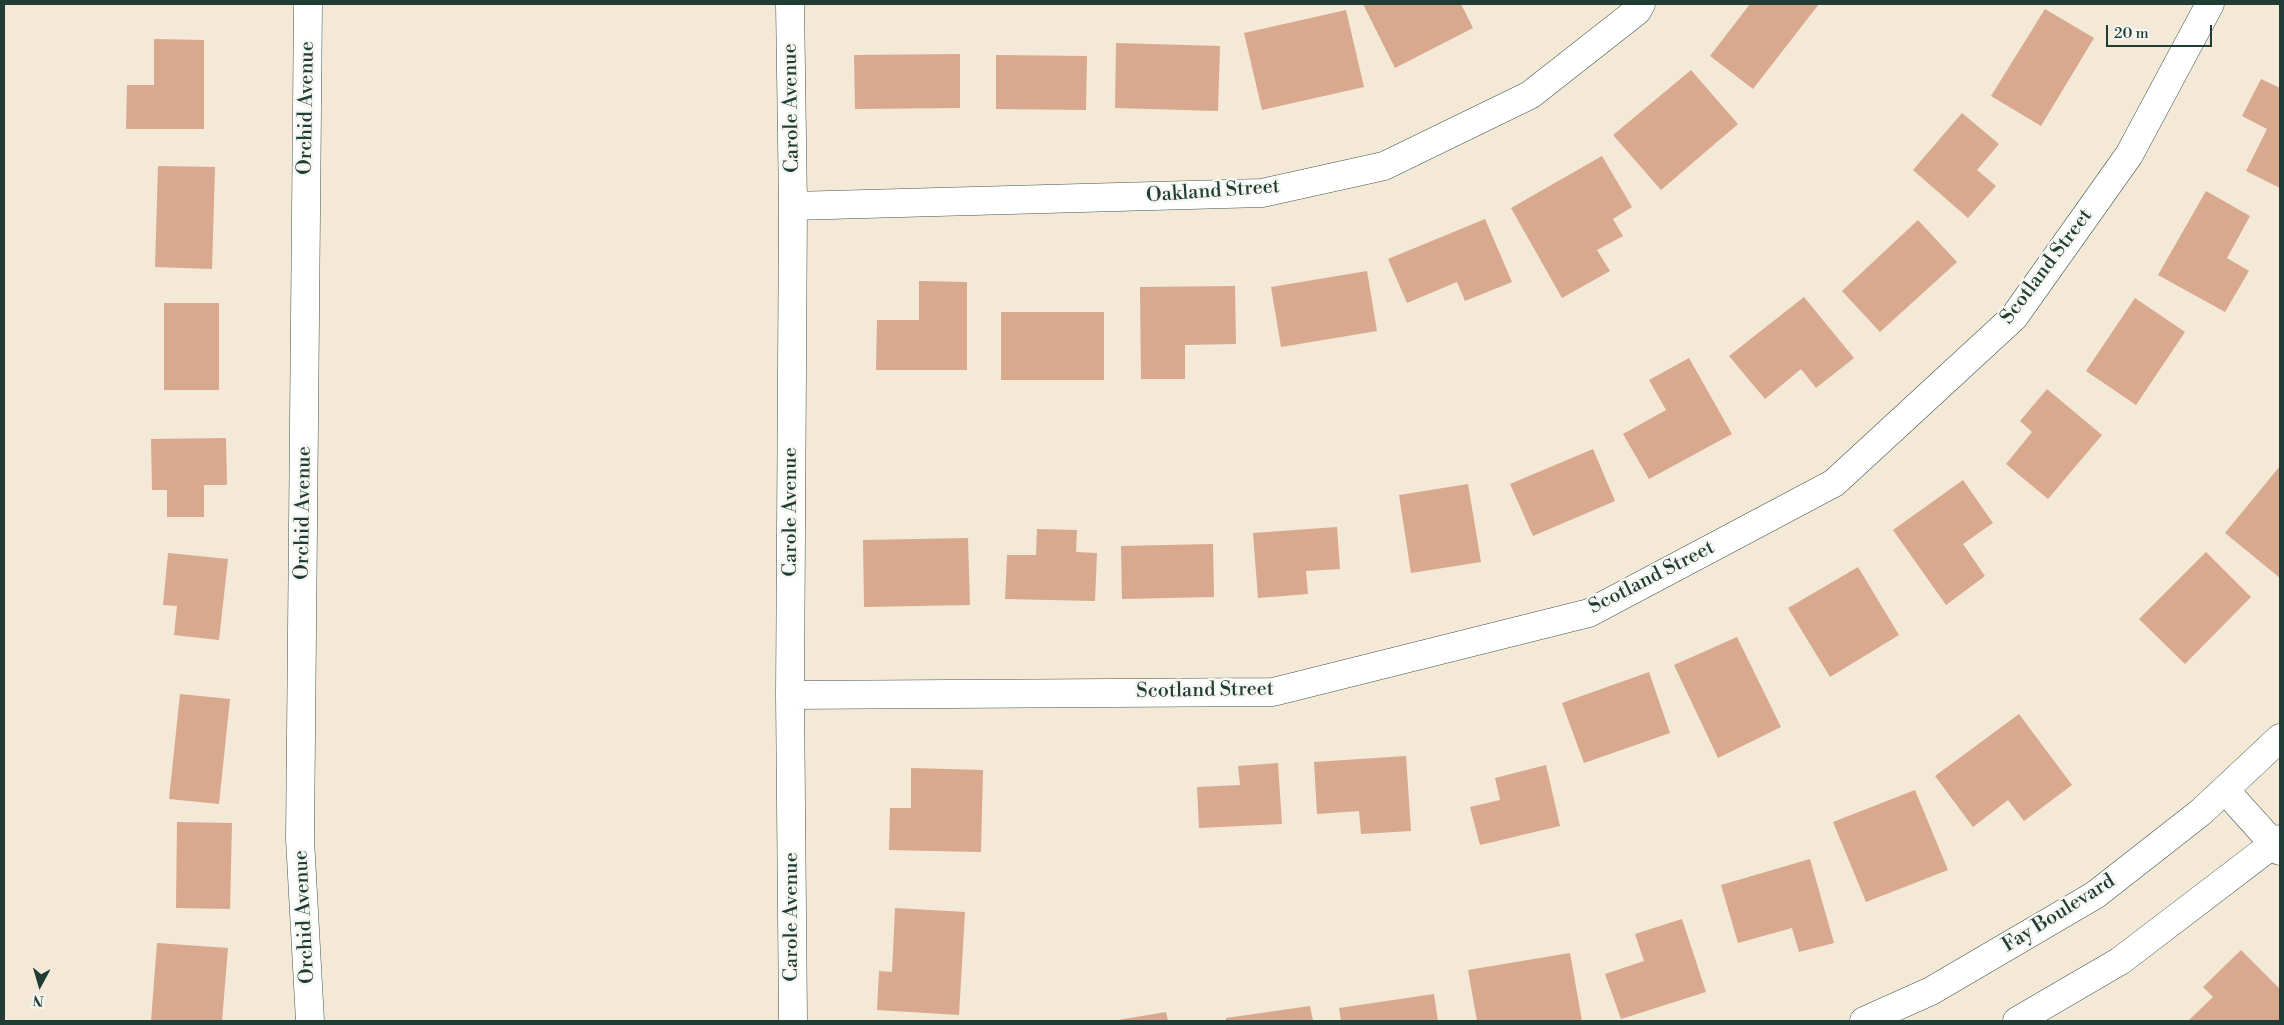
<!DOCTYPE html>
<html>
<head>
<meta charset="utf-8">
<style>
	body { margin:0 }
	#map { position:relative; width:2284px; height:1025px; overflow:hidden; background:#f4e8d6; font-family:"Libre Bodoni",serif }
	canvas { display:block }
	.frame { position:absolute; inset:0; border:5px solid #1f3d34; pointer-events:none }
	.north { position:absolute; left:15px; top:960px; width:50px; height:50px; -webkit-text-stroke:4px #f6f6f2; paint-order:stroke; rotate:186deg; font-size:14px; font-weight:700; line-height:20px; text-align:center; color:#1f3d34 }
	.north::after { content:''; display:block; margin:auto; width:18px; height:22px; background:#1f3d34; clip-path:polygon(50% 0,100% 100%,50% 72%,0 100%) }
	.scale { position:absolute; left:2106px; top:25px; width:106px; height:22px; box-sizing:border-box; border:2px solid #1f3d34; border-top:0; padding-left:6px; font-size:15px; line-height:18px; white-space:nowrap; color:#1f3d34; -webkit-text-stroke:4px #f6f6f2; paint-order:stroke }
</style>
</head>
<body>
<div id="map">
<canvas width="2284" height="1025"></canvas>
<div class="frame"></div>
<div class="north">N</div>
<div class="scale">20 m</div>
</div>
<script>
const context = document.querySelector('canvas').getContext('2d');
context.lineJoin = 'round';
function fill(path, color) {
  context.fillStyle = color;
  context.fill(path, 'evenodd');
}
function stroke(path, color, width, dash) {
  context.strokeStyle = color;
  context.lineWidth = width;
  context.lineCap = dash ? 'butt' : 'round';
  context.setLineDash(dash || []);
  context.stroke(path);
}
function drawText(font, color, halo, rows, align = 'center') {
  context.font = font + ' "Libre Bodoni",serif';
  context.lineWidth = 5;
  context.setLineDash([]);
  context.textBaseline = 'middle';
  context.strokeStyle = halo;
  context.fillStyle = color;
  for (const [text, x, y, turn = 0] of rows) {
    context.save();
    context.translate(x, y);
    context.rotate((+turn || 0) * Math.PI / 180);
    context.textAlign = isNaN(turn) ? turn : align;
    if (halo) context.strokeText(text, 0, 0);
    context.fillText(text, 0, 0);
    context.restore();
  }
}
const building = new Path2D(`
	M 1363,4 L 1461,4 L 1473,28 L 1395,68 Z
	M 1750,4 L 1819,4 L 1753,89 L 1710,56 Z
	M 2045,9 L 2094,38 L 2041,126 L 1991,96 Z
	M 1346,10 L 1364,87 L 1262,110 L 1244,33 Z
	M 154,39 L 204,40 L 204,129 L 126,129 L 127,85 L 154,85 Z
	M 1116,43 L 1220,46 L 1218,111 L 1115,108 Z
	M 960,54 L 960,108 L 855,109 L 854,55 Z
	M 996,55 L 1087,56 L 1086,110 L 996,109 Z
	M 1691,70 L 1738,124 L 1661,190 L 1613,135 Z
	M 2261,79 L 2280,88 L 2280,188 L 2246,171 L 2267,129 L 2242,116 Z
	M 1962,113 L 1999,144 L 1977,170 L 1996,186 L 1968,218 L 1913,170 Z
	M 1602,156 L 1632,207 L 1613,219 L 1623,236 L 1597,250 L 1610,271 L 1562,298 L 1511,208 Z
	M 158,166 L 215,167 L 212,269 L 155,267 Z
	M 2206,191 L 2250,216 L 2227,258 L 2249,271 L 2225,312 L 2158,275 Z
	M 1485,219 L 1512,282 L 1465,301 L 1457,282 L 1407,303 L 1388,259 Z
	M 1918,220 L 1957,262 L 1880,332 L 1842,291 Z
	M 1367,271 L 1377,331 L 1281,347 L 1271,287 Z
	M 919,281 L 967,282 L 967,370 L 876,370 L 877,320 L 919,320 Z
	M 1235,286 L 1236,344 L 1185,345 L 1185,379 L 1141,379 L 1140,287 Z
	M 1804,297 L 1854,358 L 1816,388 L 1801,369 L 1765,399 L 1729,356 Z
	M 2135,298 L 2185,332 L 2136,405 L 2086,371 Z
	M 164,303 L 219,303 L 219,390 L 164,390 Z
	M 1001,312 L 1104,312 L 1104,380 L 1001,380 Z
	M 1689,358 L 1732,434 L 1649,479 L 1623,434 L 1666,410 L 1649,380 Z
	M 2047,389 L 2102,435 L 2048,499 L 2006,464 L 2032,432 L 2020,421 Z
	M 226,438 L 227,485 L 204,485 L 204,517 L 167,517 L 167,490 L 152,490 L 151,439 Z
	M 1593,449 L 1615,501 L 1533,536 L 1510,484 Z
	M 2280,466 L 2280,578 L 2225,533 Z
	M 1963,480 L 1993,523 L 1963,544 L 1985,576 L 1946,605 L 1893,530 Z
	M 1468,484 L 1481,562 L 1411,573 L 1399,495 Z
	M 1337,527 L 1340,569 L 1306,571 L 1308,594 L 1258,598 L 1253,533 Z
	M 1037,529 L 1077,530 L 1076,552 L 1097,553 L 1095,601 L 1005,599 L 1007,555 L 1036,555 Z
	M 968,538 L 970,605 L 864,607 L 863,540 Z
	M 1213,544 L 1214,597 L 1122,599 L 1121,546 Z
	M 2206,552 L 2251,597 L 2185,664 L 2139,619 Z
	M 168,553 L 228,559 L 219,640 L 174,635 L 177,606 L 163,605 Z
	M 1858,567 L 1899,635 L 1830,677 L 1788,608 Z
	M 1737,637 L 1781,727 L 1718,758 L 1674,665 Z
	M 1649,672 L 1670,733 L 1584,763 L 1562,703 Z
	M 180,694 L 230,699 L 219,804 L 169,799 Z
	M 2019,714 L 2072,785 L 2024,821 L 2008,800 L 1973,827 L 1935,776 Z
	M 1406,756 L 1411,831 L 1361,834 L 1359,811 L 1317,814 L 1314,762 Z
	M 1278,763 L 1282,824 L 1199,828 L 1197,787 L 1240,785 L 1238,766 Z
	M 1546,765 L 1560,826 L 1480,845 L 1470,807 L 1500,800 L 1495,778 Z
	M 911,768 L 983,770 L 981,852 L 889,850 L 890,808 L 911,808 Z
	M 1915,790 L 1948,870 L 1866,902 L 1833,822 Z
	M 177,822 L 232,823 L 230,909 L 176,908 Z
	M 1810,859 L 1834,943 L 1799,952 L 1792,928 L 1738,943 L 1721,885 Z
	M 895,908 L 965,912 L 959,1015 L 877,1010 L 879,971 L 892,972 Z
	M 1682,919 L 1706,992 L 1621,1019 L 1605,974 L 1644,961 L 1635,934 Z
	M 157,943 L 228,948 L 222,1021 L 151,1021 Z
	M 2241,950 L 2280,989 L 2280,1021 L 2188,1021 L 2213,997 L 2203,987 Z
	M 1570,953 L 1582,1021 L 1477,1021 L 1468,970 Z
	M 1434,994 L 1438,1021 L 1341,1021 L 1339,1008 Z
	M 1310,1006 L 1313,1021 L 1226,1021 L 1226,1018 Z
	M 1166,1012 L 1168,1021 L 1118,1021 L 1118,1020 Z`);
const street = new Path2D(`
	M 308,4 L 300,839 L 310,1021
	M 790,4 L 793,206 L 790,695 L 793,1021
	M 793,206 L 1262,193 L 1384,166 L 1530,95 L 1637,11 L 1641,4
	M 790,695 L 1273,692 L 1589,613 L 1834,483 L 2014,317 L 2129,155 L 2210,4
	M 2225,790 L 2280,851`);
const secondary = new Path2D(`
	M 1864,1021 L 1931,991 L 2095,895 L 2201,812 L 2280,738
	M 2017,1021 L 2120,961 L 2280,839`);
const streetNames = [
	["Orchid Avenue",307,108,-89],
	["Carole Avenue",792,108,-91],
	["Oakland Street",1213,192,-4],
	["Scotland Street",2047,267,-53],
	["Carole Avenue",791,512,-90],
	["Orchid Avenue",304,513,-89],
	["Scotland Street",1652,578,-27],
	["Scotland Street",1205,691,-1],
	["Fay Boulevard",2059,914,-32],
	["Orchid Avenue",305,917,-93],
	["Carole Avenue",792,917,-90]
];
fill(building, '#d8a98e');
stroke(street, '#3f574c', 29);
stroke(secondary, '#3f574c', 29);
stroke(street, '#fff', 28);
stroke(secondary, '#fff', 28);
drawText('20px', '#1f3d34', '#f6f6f2', streetNames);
</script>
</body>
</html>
